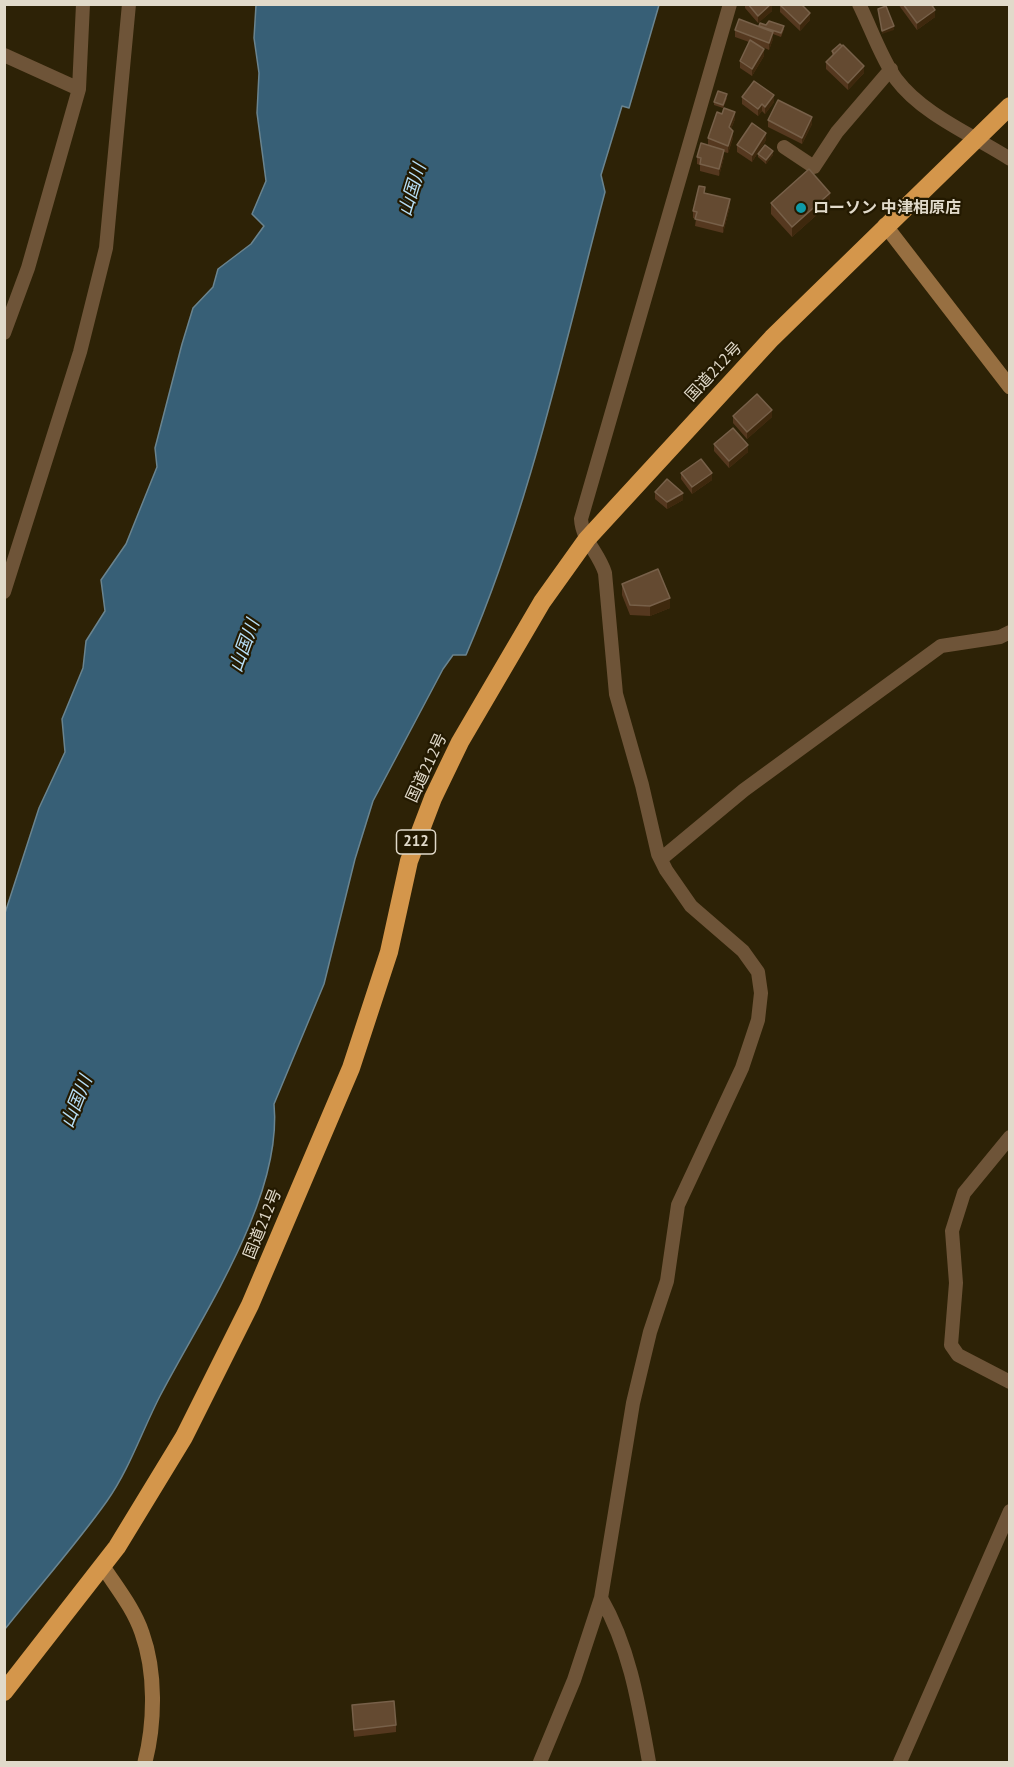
<!DOCTYPE html>
<html>
<head>
<meta charset="utf-8">
<style>
	body { margin:0 }
	#map { position:relative; width:1014px; height:1767px; overflow:hidden; background:#2d2206; font-family:"PT Sans",sans-serif }
	canvas { display:block }
	.frame { position:absolute; inset:0; border:6px solid #e1daca; pointer-events:none }
</style>
</head>
<body>
<div id="map">
<canvas width="1014" height="1767"></canvas>
<div class="frame"></div>
</div>
<script>
const context = document.querySelector('canvas').getContext('2d');
context.lineJoin = 'round';
function fill(path, color) {
  context.fillStyle = color;
  context.fill(path, 'evenodd');
}
function stroke(path, color, width, dash) {
  context.strokeStyle = color;
  context.lineWidth = width;
  context.lineCap = dash ? 'butt' : 'round';
  context.setLineDash(dash || []);
  context.stroke(path);
}
function drawText(font, color, halo, rows, align = 'center') {
  context.font = font + ' "PT Sans","Noto Sans JP",sans-serif';
  context.lineWidth = 4.5;
  context.setLineDash([]);
  context.textBaseline = 'middle';
  context.strokeStyle = halo;
  context.fillStyle = color;
  for (const [text, x, y, turn = 0] of rows) {
    context.save();
    context.translate(x, y);
    context.rotate((+turn || 0) * Math.PI / 180);
    context.textAlign = isNaN(turn) ? turn : align;
    if (halo) context.strokeText(text, 0, 0);
    context.fillText(text, 0, 0);
    context.restore();
  }
}
const water = new Path2D(`
	M 256,5 L 659,5 L 629,108 L 622,106 L 601,175 L 605,192 C 564,347 530,506 466,655 L 453,655 L 443,669 L 373,801 L 355,859 L 324,984 L 274,1104 C 283,1198 202,1315 160,1396 C 142,1431 129,1470 107,1501 C 75,1546 39,1586 5,1629 L 5,913 L 39,808 L 65,752 L 62,719 L 83,668 L 86,641 L 105,611 L 101,580 L 126,544 L 157,467 L 155,448 L 182,344 L 193,308 L 213,287 L 218,269 L 251,244 L 264,226 L 252,214 L 266,181 L 257,113 L 259,73 L 254,38 Z`);
const street = new Path2D(`
	M 859,4 C 871,28 881,58 896,79 C 923,115 973,135 1010,159
	M 4,55 L 79,89 L 28,268 L 4,333
	M 79,89 L 83,4
	M 784,147 L 814,167 L 837,132 L 891,69
	M 4,592 L 80,352 L 106,248 L 129,4
	M 661,859 L 744,790 L 941,646 L 1000,637 L 1010,632
	M 1010,1137 L 964,1193 L 952,1231 L 956,1283 L 951,1345 L 958,1355 L 1010,1382
	M 601,1598 C 630,1648 639,1706 649,1762
	M 540,1762 L 574,1680 L 601,1598 L 633,1403 L 650,1332 L 667,1281 L 678,1205 L 742,1068 L 758,1020 L 761,993 L 758,972 L 743,951 L 691,906 L 666,870 L 658,854 L 642,785 L 616,694 L 605,573 C 599,553 582,540 581,519 L 730,4
	M 900,1762 L 1010,1511`);
const secondary = new Path2D(`
	M 885,225 L 1010,387
	M 104,1568 C 117,1588 134,1609 142,1633 C 156,1672 155,1722 145,1762`);
const highway = new Path2D(`
	M 4,1692 L 117,1547 L 184,1437 L 250,1305 L 351,1068 L 389,952 L 409,861 L 433,798 L 460,742 L 542,602 L 587,539 L 772,338 L 1010,106`);
const wall = new Path2D(`
	M 745,4 L 772,4 L 772,11 L 758,23 L 745,8 Z
	M 780,4 L 810,20 L 800,31 L 780,12 Z
	M 898,4 L 934,4 L 933,7 L 935,17 L 917,30 Z
	M 759,27 L 784,29 L 781,37 L 773,34 L 773,39 L 769,50 L 760,46 L 764,56 L 752,76 L 740,68 L 740,61 L 749,42 L 735,37 L 735,30 Z
	M 832,51 L 864,73 L 848,90 L 826,69 L 826,62 L 833,56 L 832,54 Z
	M 742,97 L 774,102 L 765,114 L 762,111 L 758,116 L 742,104 Z
	M 727,98 L 723,108 L 714,105 L 714,102 Z
	M 735,119 L 731,129 L 733,138 L 728,153 L 724,152 L 724,157 L 719,176 L 700,171 L 700,165 L 697,164 L 697,157 L 708,145 L 708,138 Z
	M 768,120 L 812,124 L 802,144 L 768,127 Z
	M 766,140 L 752,162 L 737,152 L 737,145 Z
	M 758,154 L 773,155 L 766,164 L 758,157 Z
	M 705,193 L 730,206 L 723,233 L 695,226 L 696,219 L 693,218 L 693,211 Z
	M 771,203 L 830,203 L 792,237 L 771,214 Z
	M 733,416 L 772,417 L 747,439 L 733,423 Z
	M 714,444 L 748,452 L 729,468 L 714,451 Z
	M 681,473 L 712,480 L 692,494 L 681,479 Z
	M 655,492 L 683,500 L 667,509 L 655,499 Z
	M 622,584 L 670,608 L 650,616 L 630,615 L 622,595 Z
	M 352,1705 L 396,1725 L 396,1732 L 354,1737 Z`);
const shadedWall = new Path2D(`
	M 771,4 L 772,4 L 772,11 L 758,23 L 758,16 Z
	M 935,10 L 935,17 L 917,30 L 917,23 Z
	M 810,13 L 810,20 L 800,31 L 800,24 Z
	M 894,26 L 894,30 L 882,34 L 882,31 Z
	M 773,32 L 773,39 L 769,50 L 769,43 Z
	M 764,49 L 764,56 L 752,76 L 752,69 Z
	M 864,66 L 864,73 L 848,90 L 848,83 Z
	M 774,95 L 774,102 L 765,114 L 765,107 Z
	M 762,104 L 762,111 L 758,116 L 758,109 Z
	M 735,112 L 735,119 L 729,134 L 729,127 Z
	M 812,117 L 812,124 L 802,144 L 802,138 Z
	M 733,131 L 733,138 L 728,153 L 728,146 Z
	M 766,133 L 766,140 L 752,162 L 752,155 Z
	M 724,150 L 724,157 L 719,176 L 719,169 Z
	M 773,151 L 773,155 L 766,164 L 766,160 Z
	M 830,193 L 830,203 L 792,237 L 792,227 Z
	M 730,199 L 730,206 L 723,233 L 723,226 Z
	M 772,410 L 772,417 L 747,439 L 747,432 Z
	M 748,445 L 748,452 L 729,468 L 729,461 Z
	M 712,473 L 712,480 L 692,494 L 692,487 Z
	M 683,493 L 683,500 L 667,509 L 667,502 Z
	M 670,598 L 670,608 L 650,616 L 650,606 Z`);
const building = new Path2D(`
	M 748,4 L 771,4 L 758,16 Z
	M 801,4 L 810,13 L 800,24 L 780,5 Z
	M 903,4 L 931,4 L 935,10 L 917,23 Z
	M 886,6 L 894,26 L 882,31 L 878,9 Z
	M 739,19 L 773,32 L 769,43 L 735,30 Z
	M 769,21 L 784,26 L 781,33 L 759,26 L 760,23 L 766,25 Z
	M 750,40 L 764,49 L 752,69 L 740,61 Z
	M 840,44 L 842,46 L 834,54 L 832,51 Z
	M 843,45 L 864,66 L 848,83 L 826,62 Z
	M 754,81 L 774,95 L 765,107 L 762,104 L 758,109 L 742,97 Z
	M 718,91 L 727,94 L 723,105 L 714,102 Z
	M 778,100 L 812,117 L 802,138 L 768,120 Z
	M 724,108 L 735,112 L 729,127 L 733,131 L 728,146 L 708,138 L 717,112 L 722,114 Z
	M 752,123 L 766,133 L 752,155 L 737,145 Z
	M 701,143 L 724,150 L 719,169 L 700,164 L 701,158 L 697,157 Z
	M 765,145 L 773,151 L 766,160 L 758,154 Z
	M 809,169 L 830,193 L 792,227 L 771,203 Z
	M 699,186 L 705,187 L 704,193 L 730,199 L 723,226 L 695,219 L 697,212 L 693,211 Z
	M 757,394 L 772,410 L 747,432 L 733,416 Z
	M 733,428 L 748,445 L 729,461 L 714,444 Z
	M 701,459 L 712,473 L 692,487 L 681,473 Z
	M 667,479 L 683,493 L 667,502 L 655,492 Z
	M 658,569 L 670,598 L 650,606 L 630,605 L 622,584 Z
	M 394,1701 L 396,1725 L 354,1730 L 352,1705 Z`);
const markers = [
	[801,208,6,"#0f9aa8"]
];
const shields = [
	[416,842,39]
];
const shieldNames = [
	["212",416,842]
];
const poiNames = [
	["ローソン 中津相原店",813,208]
];
const streetNames = [
	["国道212号",714,372,-47],
	["国道212号",427,768,-65],
	["国道212号",263,1224,-68]
];
const waterNames = [
	["山国川",413,190,-73],
	["山国川",245,646,-70],
	["山国川",77,1102,-68]
];
fill(water, '#375f76');
stroke(water, '#6a848f', 1.5);
stroke(street, '#6e5438', 14);
stroke(secondary, '#976f41', 15);
stroke(highway, '#d4964b', 18);
fill(wall, '#55381f');
fill(shadedWall, '#3e280d');
fill(building, '#644a31');
stroke(building, '#776049', 1.5);
for (const [x, y, r, color] of markers) {
  const dot = new Path2D();
  dot.arc(x, y, r, 0, 2 * Math.PI);
  context.fillStyle = color;
  context.fill(dot);
  stroke(dot, '#231900', 2);
}
for (const [x, y, w] of shields) {
  const box = new Path2D();
  box.roundRect(x - w / 2, y - 12, w, 24, 4.5);
  context.fillStyle = '#231900';
  context.fill(box);
  stroke(box, '#e1daca', 1.5);
}
drawText('bold 15px', '#e1daca', null, shieldNames);
drawText('bold 16px', '#e1daca', '#231900', poiNames, 'left');
drawText('16px', '#e1daca', '#231900', streetNames);
drawText('italic 18px', '#b8e0f8', '#231900', waterNames);
</script>
</body>
</html>
